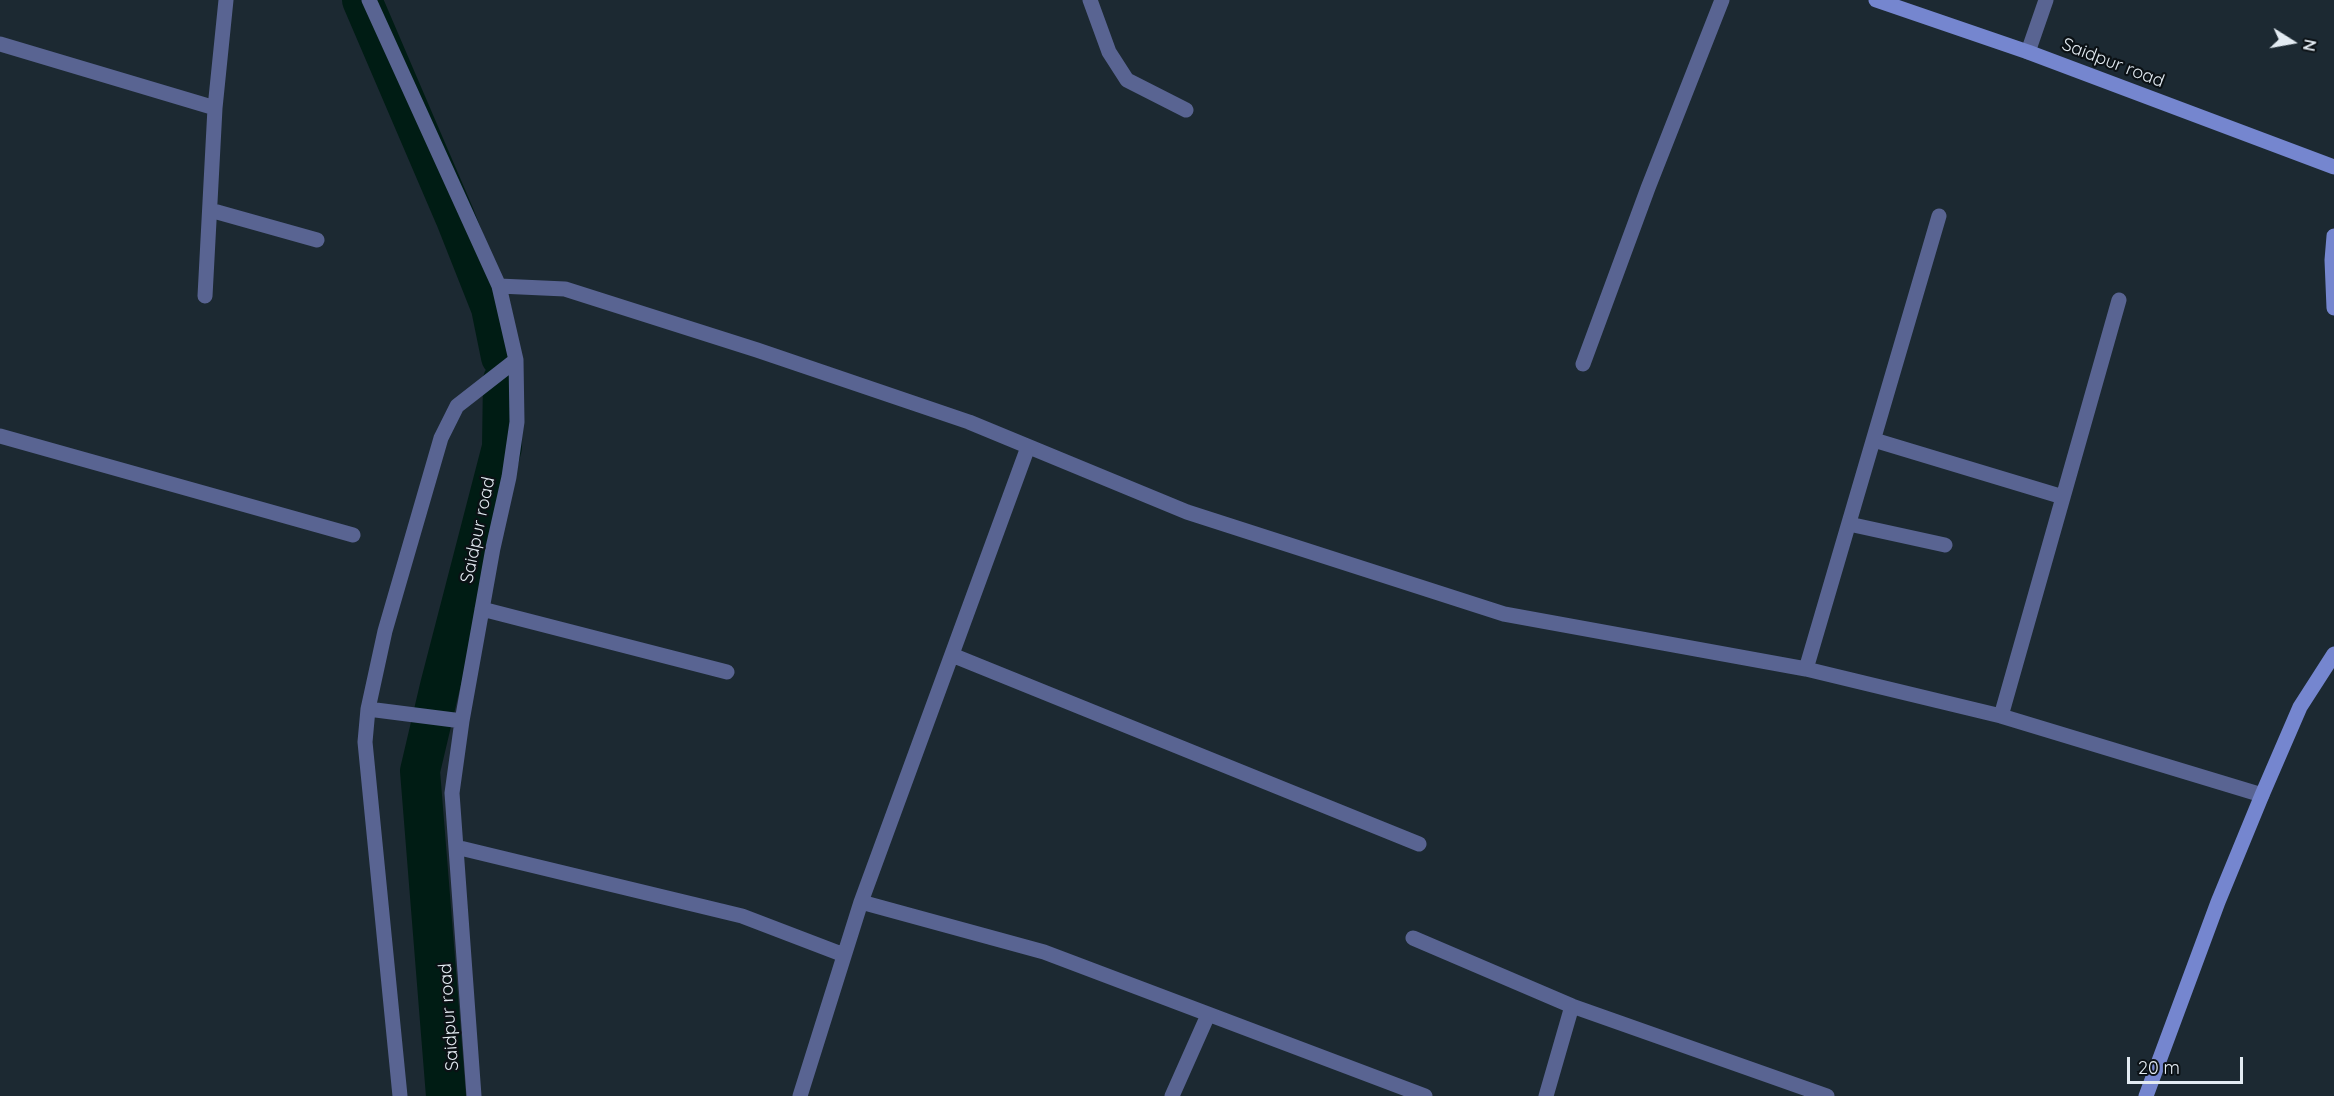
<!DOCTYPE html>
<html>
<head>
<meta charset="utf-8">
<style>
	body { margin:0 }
	#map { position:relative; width:2334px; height:1096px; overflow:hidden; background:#1c2932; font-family:Quicksand,sans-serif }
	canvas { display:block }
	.north { position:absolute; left:2262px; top:12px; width:60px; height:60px; -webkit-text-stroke:4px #0b1115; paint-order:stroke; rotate:101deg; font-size:16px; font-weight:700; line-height:24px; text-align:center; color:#e3ebf2 }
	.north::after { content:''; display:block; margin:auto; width:21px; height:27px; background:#e3ebf2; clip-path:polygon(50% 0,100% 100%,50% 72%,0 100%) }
	.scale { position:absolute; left:2127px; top:1057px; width:116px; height:27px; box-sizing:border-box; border:3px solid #e3ebf2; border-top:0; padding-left:8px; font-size:18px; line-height:21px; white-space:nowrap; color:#e3ebf2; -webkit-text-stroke:4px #0b1115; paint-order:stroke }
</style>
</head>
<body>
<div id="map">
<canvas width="2334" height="1096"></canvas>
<div class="north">N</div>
<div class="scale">20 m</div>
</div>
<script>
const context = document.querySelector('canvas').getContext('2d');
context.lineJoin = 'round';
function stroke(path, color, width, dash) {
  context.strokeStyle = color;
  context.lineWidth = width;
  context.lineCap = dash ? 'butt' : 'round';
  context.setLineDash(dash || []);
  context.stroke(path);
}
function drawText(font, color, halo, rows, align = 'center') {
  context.font = font + ' Quicksand,sans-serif';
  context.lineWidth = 4.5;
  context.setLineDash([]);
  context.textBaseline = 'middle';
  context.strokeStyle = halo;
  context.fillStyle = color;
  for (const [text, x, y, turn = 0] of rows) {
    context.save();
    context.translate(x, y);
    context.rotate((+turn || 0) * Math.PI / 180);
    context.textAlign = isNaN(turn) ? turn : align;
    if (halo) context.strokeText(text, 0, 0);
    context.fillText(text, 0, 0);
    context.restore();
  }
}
const canal = new Path2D(`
	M 362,0 L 455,217 L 491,308 L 501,357
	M 446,1096 L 420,771 L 440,686 L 502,447 L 503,380`);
const service = new Path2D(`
	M 0,44 L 215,108
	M 210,210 L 317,240
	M 205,296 L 215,108 L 226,0
	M 0,436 L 353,535`);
const minor = new Path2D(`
	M 369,0 L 499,286 L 516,360 L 517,422 L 509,477 L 493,548 L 462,721 L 452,793 L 474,1096
	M 1090,0 L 1109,52 L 1127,80 L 1186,110
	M 2028,52 L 2046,0
	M 499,286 L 565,289 L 757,350 L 969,422 L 1187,512 L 1504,614 L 1806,669 L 2001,716 L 2262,795
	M 1583,364 L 1648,188 L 1722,0
	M 1874,440 L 2063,497
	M 1849,524 L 1945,545
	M 482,609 L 727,672
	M 952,655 L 1419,844
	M 1806,669 L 1939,216
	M 368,709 L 462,721
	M 2001,716 L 2119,300
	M 456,847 L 742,916 L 844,955
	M 861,902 L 1044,952 L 1425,1096
	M 1413,938 L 1572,1006 L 1827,1096
	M 400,1096 L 365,742 L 368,709 L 385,631 L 441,438 L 457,406 L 516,360
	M 800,1096 L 861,902 L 1028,447
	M 1172,1096 L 1208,1015
	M 1546,1096 L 1572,1006`);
const secondary = new Path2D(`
	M 1876,0 L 2028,52 L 2334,167
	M 2334,236 L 2332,260 L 2334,308
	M 2146,1096 L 2218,902 L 2262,795 L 2300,707 L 2334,654`);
const streetNames = [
	["Saidpur road",2113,63,21],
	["Saidpur road",478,530,-78],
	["Saidpur road",449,1017,-94]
];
stroke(canal, '#001c14', 40);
stroke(service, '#596492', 15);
stroke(minor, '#596492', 15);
stroke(secondary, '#7586cf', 15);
drawText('18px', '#e3ebf2', '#0b1115', streetNames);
</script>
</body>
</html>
